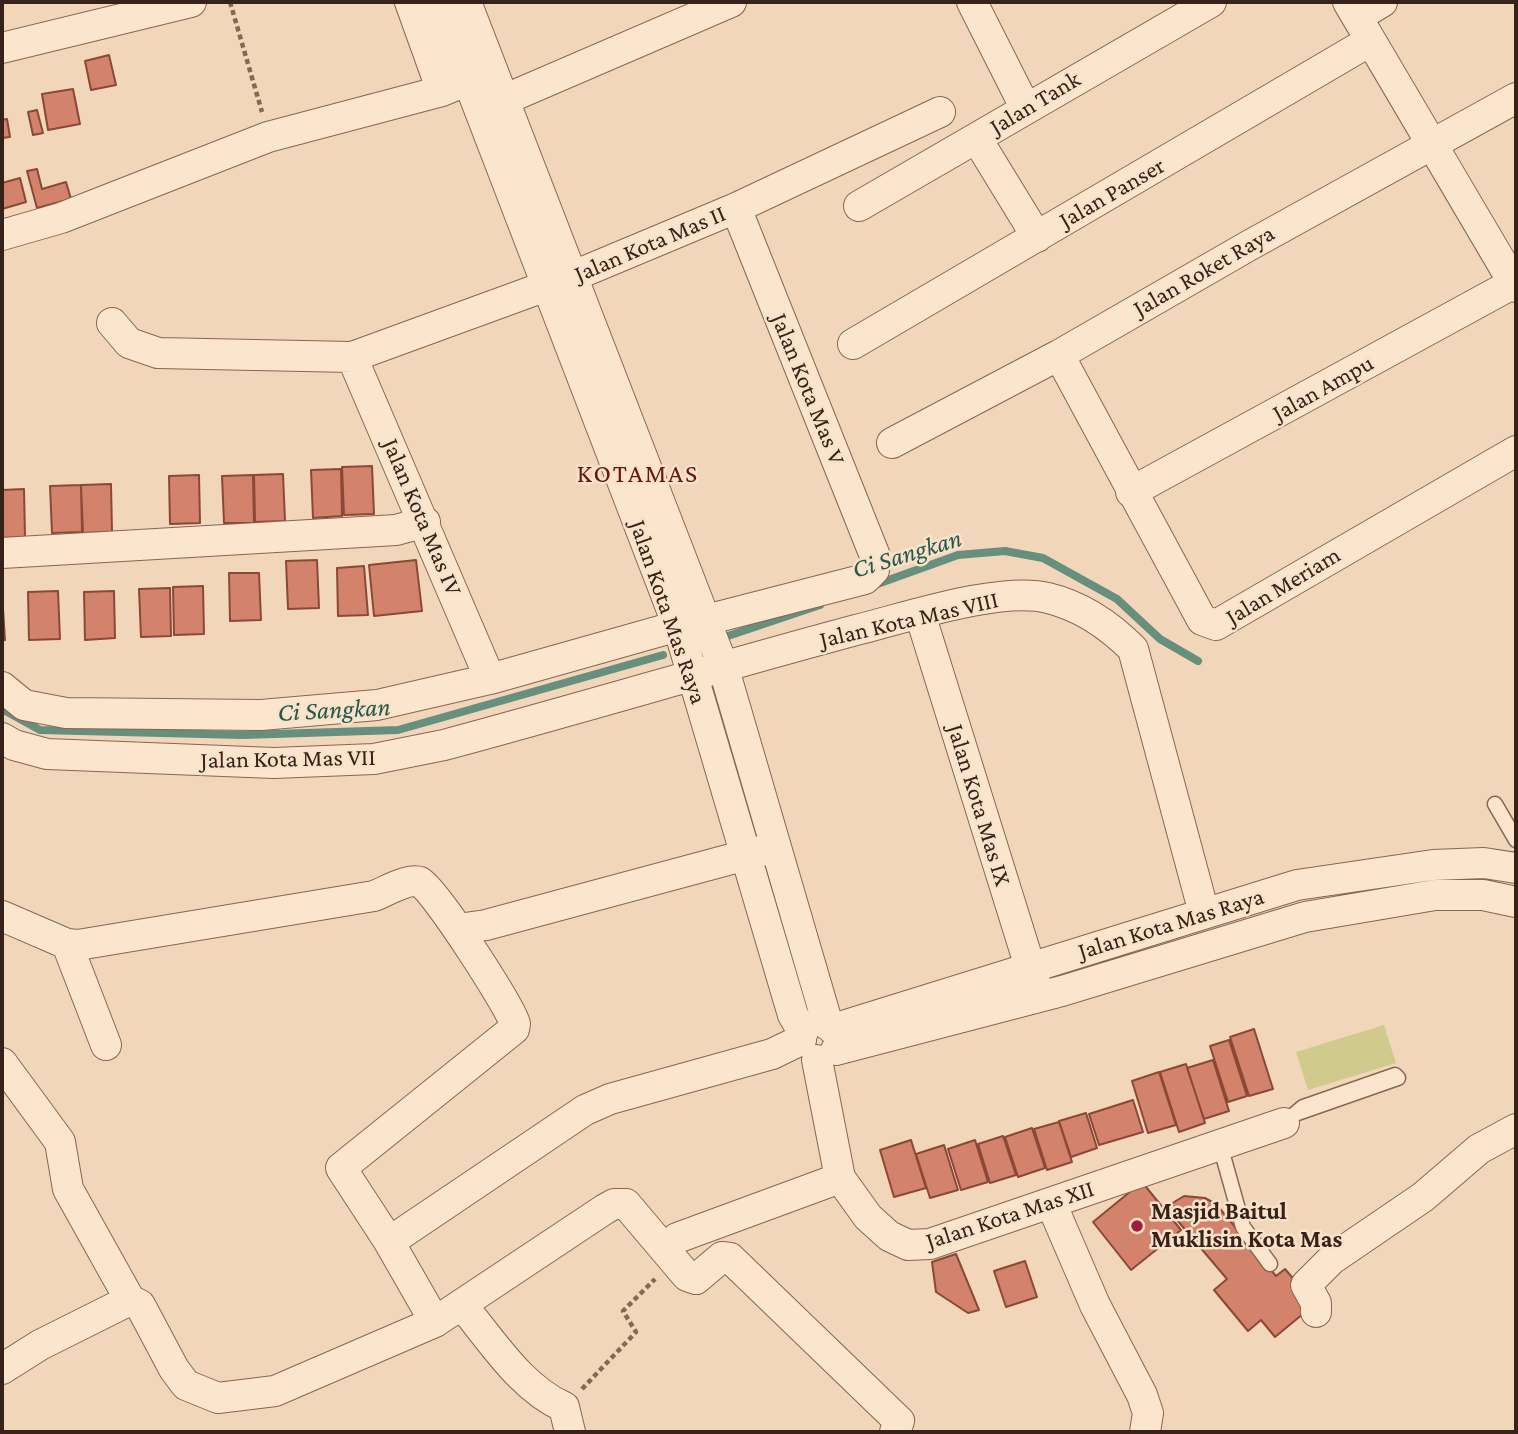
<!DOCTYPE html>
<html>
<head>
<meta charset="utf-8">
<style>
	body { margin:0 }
	#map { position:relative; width:1518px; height:1434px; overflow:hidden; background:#f1d6ba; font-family:"Crimson Pro",serif }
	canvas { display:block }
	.frame { position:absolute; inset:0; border:4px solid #372219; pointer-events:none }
</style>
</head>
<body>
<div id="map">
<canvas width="1518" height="1434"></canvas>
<div class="frame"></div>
</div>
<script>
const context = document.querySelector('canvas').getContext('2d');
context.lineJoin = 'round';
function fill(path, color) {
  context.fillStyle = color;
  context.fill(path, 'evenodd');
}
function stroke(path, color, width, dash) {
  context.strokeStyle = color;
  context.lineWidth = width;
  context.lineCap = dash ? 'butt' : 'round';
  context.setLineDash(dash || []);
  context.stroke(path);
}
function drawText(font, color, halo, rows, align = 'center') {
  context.font = font + ' "Crimson Pro",serif';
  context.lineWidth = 5;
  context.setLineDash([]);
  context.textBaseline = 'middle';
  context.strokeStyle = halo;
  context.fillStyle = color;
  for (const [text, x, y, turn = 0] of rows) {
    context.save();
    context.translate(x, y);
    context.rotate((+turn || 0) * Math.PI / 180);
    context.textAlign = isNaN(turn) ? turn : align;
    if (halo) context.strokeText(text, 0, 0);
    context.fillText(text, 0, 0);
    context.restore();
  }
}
const green = new Path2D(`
	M 1384,1025 L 1396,1063 L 1308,1090 L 1296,1052 Z`);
const stream = new Path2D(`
	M 872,586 L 958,555 L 1005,551 L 1043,558 L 1117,599 L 1160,639 L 1198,661
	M 728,636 L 820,605
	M 2,709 L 40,730 L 243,735 L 398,730 L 663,655`);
const building = new Path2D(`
	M 109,55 L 116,85 L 91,90 L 85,61 Z
	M 73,89 L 80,124 L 48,130 L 42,94 Z
	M 37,110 L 43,133 L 33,135 L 28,112 Z
	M 7,119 L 10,137 L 2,138 L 2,120 Z
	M 37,169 L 42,189 L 66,182 L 71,199 L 37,208 L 27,171 Z
	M 20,178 L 26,202 L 2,209 L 2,183 Z
	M 372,466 L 374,514 L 344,515 L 342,467 Z
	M 341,469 L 342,516 L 313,518 L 311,470 Z
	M 283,474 L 285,521 L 255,522 L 254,475 Z
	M 199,475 L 200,523 L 170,524 L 169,476 Z
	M 253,475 L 254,523 L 224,523 L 222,476 Z
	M 111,484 L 112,532 L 83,533 L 81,485 Z
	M 81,485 L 82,532 L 52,533 L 50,486 Z
	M 24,489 L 25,537 L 2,538 L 2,490 Z
	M 317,560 L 319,608 L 288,609 L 286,561 Z
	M 416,560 L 422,611 L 374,616 L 369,565 Z
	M 364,566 L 368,615 L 338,616 L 337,568 Z
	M 229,573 L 259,573 L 261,620 L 230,621 Z
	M 203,586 L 204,634 L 174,635 L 173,587 Z
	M 170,588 L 171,636 L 141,637 L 139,589 Z
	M 58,591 L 60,639 L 29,640 L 28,592 Z
	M 114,591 L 115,638 L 85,640 L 84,592 Z
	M 2,593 L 5,640 L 2,641 Z
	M 1254,1029 L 1273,1089 L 1249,1096 L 1230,1037 Z
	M 1229,1040 L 1247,1096 L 1228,1102 L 1210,1046 Z
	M 1213,1060 L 1229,1111 L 1204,1119 L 1187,1068 Z
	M 1186,1064 L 1205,1123 L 1179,1132 L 1160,1072 Z
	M 1159,1072 L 1176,1125 L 1148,1133 L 1132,1081 Z
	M 1133,1100 L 1143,1132 L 1099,1145 L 1089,1114 Z
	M 1086,1113 L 1097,1148 L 1071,1157 L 1059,1121 Z
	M 1059,1122 L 1072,1162 L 1047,1170 L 1034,1129 Z
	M 1032,1128 L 1045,1168 L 1018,1177 L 1005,1137 Z
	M 1003,1136 L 1016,1175 L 990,1183 L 978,1144 Z
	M 911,1140 L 926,1188 L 894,1197 L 880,1150 Z
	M 975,1140 L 988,1182 L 961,1190 L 948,1149 Z
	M 944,1145 L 958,1190 L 930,1198 L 916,1154 Z
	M 1142,1182 L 1181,1230 L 1131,1270 L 1093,1222 Z
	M 1184,1196 L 1205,1198 L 1216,1204 L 1276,1276 L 1285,1269 L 1315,1304 L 1275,1337 L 1261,1320 L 1248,1331 L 1214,1290 L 1227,1279 L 1166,1207 Z
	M 956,1254 L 979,1310 L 968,1313 L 936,1292 L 932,1262 Z
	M 1025,1261 L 1037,1297 L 1006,1307 L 994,1271 Z`);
const path = new Path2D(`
	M 230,2 L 262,112
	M 582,1389 L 636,1332 L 623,1311 L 655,1279`);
const lane = new Path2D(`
	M 1495,804 L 1516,840
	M 1284,1123 L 1303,1107 L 1395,1075 L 1398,1078 L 1295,1114
	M 1220,1145 L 1243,1227 L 1270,1264`);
const street = new Path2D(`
	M 410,2 L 442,91
	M 438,2 L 678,626 L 793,1015 L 803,1032
	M 466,2 L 723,666 L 828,1025
	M 972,2 L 1025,107
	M 1348,2 L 1516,287
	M 1357,17 L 1382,2
	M 2,48 L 191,2
	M 485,108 L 731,2
	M 977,139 L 1037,237
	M 859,206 L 1211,2
	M 2,235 L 61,218 L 268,137 L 442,91 L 468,80
	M 112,323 L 129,343 L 158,353 L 352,357 L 571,277 L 736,208 L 940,112
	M 853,344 L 1370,41
	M 1059,355 L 1202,620 L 1216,625 L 1516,451
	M 352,357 L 490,679
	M 892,443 L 1059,355 L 1250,245 L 1516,98
	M 1131,492 L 1514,283
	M 2,553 L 396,530 L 425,522
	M 920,614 L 1035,983
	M 706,620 L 865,579 L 874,570 L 875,556 L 736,208
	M 2,687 L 24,705 L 66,713 L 261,715 L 377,705 L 490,679 L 678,626
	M 2,738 L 14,745 L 47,754 L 274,763 L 374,759 L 444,745 C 582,708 718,667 856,630 C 905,618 1000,586 1048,598 C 1081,606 1110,626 1133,649 L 1204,913
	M 2,916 L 67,944 L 78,945 L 374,896 C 385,892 408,878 420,882 C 433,887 510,1006 515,1024 L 514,1029 L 341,1168 L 388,1240 L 435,1322
	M 458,929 L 486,925 L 761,851
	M 67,944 L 106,1045
	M 833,1029 L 1297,885 L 1433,865 L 1484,863 L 1516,868
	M 836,1050 L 1062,991 L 1305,917 L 1435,895 L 1483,895 L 1516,902
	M 817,1060 L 840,1178 L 868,1217 L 889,1236 L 908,1245 L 930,1244 L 1284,1123
	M 2,1063 L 60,1142 L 68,1189 L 130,1300 L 140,1305 L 174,1369 L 186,1385 L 218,1398 L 275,1391 L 435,1322 L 605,1209 L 614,1204 L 626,1204 L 687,1276 L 696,1279 L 722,1257 L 730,1258 L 899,1421 L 895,1432
	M 1051,1203 L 1095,1305 L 1142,1395 L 1148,1413 L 1145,1432
	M 401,1234 L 585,1110 L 610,1099 L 772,1054 L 801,1040
	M 677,1238 L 840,1178
	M 462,1305 C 492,1341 521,1388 564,1407 L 570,1432
	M 1316,1312 L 1316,1303 L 1306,1285 L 1332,1259 L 1423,1197 L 1479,1149 L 1516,1129
	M 2,1369 L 40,1345 L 130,1300`);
const markers = [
	[1137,1226,7,"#9e1e37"]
];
const streetNames = [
	["Jalan Tank",1035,103,-31],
	["Jalan Panser",1112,193,-30],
	["Jalan Kota Mas II",650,244,-23],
	["Jalan Roket Raya",1204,271,-30],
	["Jalan Ampu",1323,388,-29],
	["Jalan Kota Mas V",808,389,68],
	["Jalan Kota Mas IV",422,517,67],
	["Jalan Meriam",1283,586,-31],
	["Jalan Kota Mas Raya",668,612,71],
	["Jalan Kota Mas VIII",909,620,-13],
	["Jalan Kota Mas VII",288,759,-1],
	["Jalan Kota Mas IX",979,805,73],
	["Jalan Kota Mas Raya",1171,924,-17],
	["Jalan Kota Mas XII",1010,1215,-18]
];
const poiNames = [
	["Masjid Baitul",1151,1212],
	["Muklisin Kota Mas",1151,1240]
];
const neighbourhoodNames = [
	["KOTAMAS",638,474]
];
const waterNames = [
	["Ci Sangkan",907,554,-17],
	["Ci Sangkan",334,710,-3]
];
fill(green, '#d0cb8d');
stroke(stream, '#668f7d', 8);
fill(building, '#d3836c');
stroke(building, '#8b4837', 2);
stroke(lane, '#896553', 17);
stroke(street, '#896553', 32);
stroke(path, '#896553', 4.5, [5, 3.5]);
stroke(lane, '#fce5cd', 14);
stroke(street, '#fce5cd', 30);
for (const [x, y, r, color] of markers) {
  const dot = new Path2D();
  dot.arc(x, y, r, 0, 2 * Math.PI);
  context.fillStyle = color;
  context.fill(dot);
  stroke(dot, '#f8e2ca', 2.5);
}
drawText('24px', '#372219', '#f8e2ca', streetNames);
drawText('bold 24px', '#372219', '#f8e2ca', poiNames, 'left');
context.letterSpacing = '2px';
drawText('26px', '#671615', '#f8e2ca', neighbourhoodNames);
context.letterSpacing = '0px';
drawText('italic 26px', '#27584c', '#f8e2ca', waterNames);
</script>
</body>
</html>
